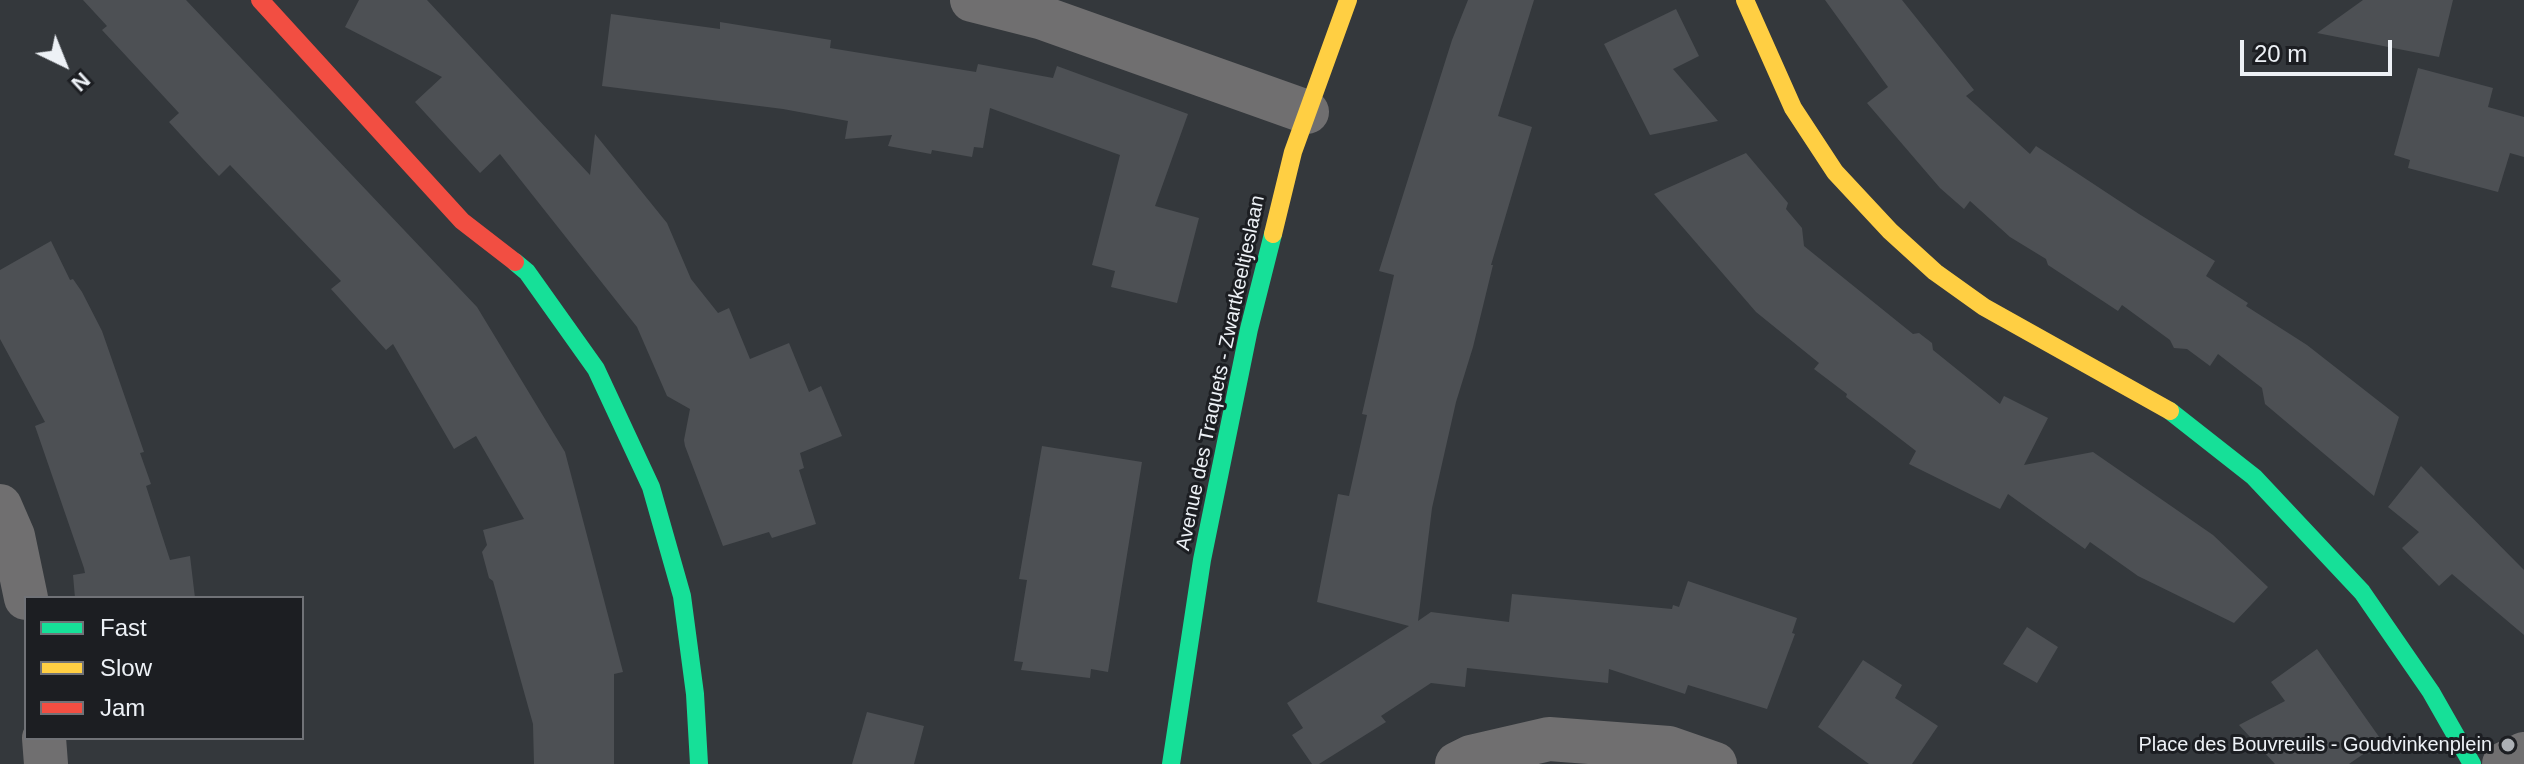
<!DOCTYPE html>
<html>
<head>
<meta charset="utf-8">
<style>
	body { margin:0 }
	#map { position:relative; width:2524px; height:764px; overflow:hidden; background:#34383c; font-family:Helvetica,sans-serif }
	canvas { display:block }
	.legend { position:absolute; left:24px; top:596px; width:280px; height:144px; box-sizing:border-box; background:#1c1e22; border:2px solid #707277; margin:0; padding:10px 14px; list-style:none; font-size:24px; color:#edf1f6 }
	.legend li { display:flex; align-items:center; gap:16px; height:40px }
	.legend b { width:40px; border:2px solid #707277 }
	.north { position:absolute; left:24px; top:24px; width:80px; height:80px; -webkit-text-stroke:6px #1c1e22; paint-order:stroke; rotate:137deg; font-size:22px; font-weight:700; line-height:32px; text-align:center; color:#edf1f6 }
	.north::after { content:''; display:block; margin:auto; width:28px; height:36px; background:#edf1f6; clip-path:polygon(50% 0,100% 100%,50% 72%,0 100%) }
	.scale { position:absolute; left:2240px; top:40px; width:152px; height:36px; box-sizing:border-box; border:4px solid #edf1f6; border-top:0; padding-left:10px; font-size:24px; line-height:28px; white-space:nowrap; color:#edf1f6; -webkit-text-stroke:6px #1c1e22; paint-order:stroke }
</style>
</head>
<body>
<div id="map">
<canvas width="2524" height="764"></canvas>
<ul class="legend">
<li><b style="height:10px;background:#16e098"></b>Fast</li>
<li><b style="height:10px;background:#ffcf43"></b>Slow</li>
<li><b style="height:10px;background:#f24e42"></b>Jam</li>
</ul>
<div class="north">N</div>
<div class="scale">20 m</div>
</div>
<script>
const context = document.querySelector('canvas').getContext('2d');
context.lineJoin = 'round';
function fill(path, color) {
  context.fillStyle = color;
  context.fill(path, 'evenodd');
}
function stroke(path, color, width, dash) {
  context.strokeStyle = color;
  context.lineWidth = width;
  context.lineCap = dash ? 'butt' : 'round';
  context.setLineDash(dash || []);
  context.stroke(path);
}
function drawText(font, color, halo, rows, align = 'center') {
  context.font = font + ' Helvetica,sans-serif';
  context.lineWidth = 6;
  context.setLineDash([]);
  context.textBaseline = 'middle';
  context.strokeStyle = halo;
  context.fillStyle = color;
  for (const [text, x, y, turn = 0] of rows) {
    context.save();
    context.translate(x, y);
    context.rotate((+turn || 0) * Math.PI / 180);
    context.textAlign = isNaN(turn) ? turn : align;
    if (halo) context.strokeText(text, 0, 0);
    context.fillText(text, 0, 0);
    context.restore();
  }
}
const building = new Path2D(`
	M 83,0 L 186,0 L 477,307 L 565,452 L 623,672 L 614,674 L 614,764 L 534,764 L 533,724 L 493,581 L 489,578 L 482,552 L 487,545 L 483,530 L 524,519 L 476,436 L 454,449 L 393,344 L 386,350 L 331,289 L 341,281 L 230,165 L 219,176 L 202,158 L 169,122 L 179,113 L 102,30 L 107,26 Z
	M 359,0 L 427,0 L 590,175 L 595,134 L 667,223 L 691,279 L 718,313 L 729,308 L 750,359 L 789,343 L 809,392 L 821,386 L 842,436 L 800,453 L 804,468 L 799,470 L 816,524 L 772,538 L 769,532 L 723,546 L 685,446 L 684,440 L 690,409 L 667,396 L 637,327 L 500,154 L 480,173 L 415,102 L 442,77 L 345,27 Z
	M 1468,0 L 1534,0 L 1498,116 L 1532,127 L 1491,265 L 1493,265 L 1473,347 L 1456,402 L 1432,508 L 1418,621 L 1431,612 L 1509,622 L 1512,594 L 1672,609 L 1673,605 L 1679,607 L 1688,581 L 1797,618 L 1792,633 L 1795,634 L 1767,709 L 1688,685 L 1685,694 L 1609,669 L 1608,683 L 1467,668 L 1465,687 L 1431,683 L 1381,716 L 1386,722 L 1319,764 L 1312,764 L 1292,735 L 1303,728 L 1287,703 L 1409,626 L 1317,602 L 1338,494 L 1349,496 L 1367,415 L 1362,414 L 1394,275 L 1379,271 L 1452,40 Z
	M 1825,0 L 1902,0 L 1974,90 L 1966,96 L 2030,154 L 2036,146 L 2139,214 L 2215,261 L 2206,276 L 2248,303 L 2246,306 L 2307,345 L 2399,417 L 2374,496 L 2265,404 L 2262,388 L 2218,354 L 2210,366 L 2187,349 L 2174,348 L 2170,340 L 2122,305 L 2118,311 L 2048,265 L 2046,259 L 2010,237 L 1970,201 L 1964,209 L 1940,188 L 1867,103 L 1888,87 Z
	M 2363,0 L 2453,0 L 2439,57 L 2317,33 Z
	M 1676,9 L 1699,56 L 1673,69 L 1718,121 L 1650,135 L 1604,44 Z
	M 611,14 L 720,29 L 720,22 L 831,40 L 830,48 L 976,72 L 978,64 L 1053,78 L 1057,66 L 1188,114 L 1155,206 L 1199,218 L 1177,303 L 1111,287 L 1115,271 L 1092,265 L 1120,155 L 990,108 L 983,148 L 974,147 L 972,157 L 932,150 L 931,154 L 888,146 L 892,135 L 845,139 L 848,121 L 783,109 L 602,86 Z
	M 2418,68 L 2493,88 L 2488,107 L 2524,117 L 2524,157 L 2510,153 L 2498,192 L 2408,168 L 2410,160 L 2394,155 Z
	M 1746,153 L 1788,203 L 1786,209 L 1802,228 L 1804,246 L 1913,334 L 1919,333 L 1932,343 L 1933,350 L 2000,404 L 2004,396 L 2048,418 L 2024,465 L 2093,452 L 2213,535 L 2268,587 L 2234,623 L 2138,576 L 2090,542 L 2085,549 L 2008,494 L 2000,509 L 1909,464 L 1916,451 L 1846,397 L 1847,394 L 1814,369 L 1819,363 L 1756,312 L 1654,194 Z
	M 51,241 L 70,280 L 73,279 L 82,292 L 102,331 L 144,452 L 140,453 L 151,484 L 146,486 L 170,560 L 190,556 L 195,598 L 75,598 L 73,575 L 85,573 L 84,568 L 35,426 L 45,422 L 0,339 L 0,270 Z
	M 1042,446 L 1142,462 L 1108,672 L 1091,669 L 1090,678 L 1021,670 L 1023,662 L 1014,661 L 1027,580 L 1019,579 Z
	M 2421,466 L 2524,570 L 2524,635 L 2452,574 L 2439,586 L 2402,548 L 2419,532 L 2388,507 Z
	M 2027,627 L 2058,647 L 2037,683 L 2003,664 Z
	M 2317,649 L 2382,741 L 2349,764 L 2275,764 L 2239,725 L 2285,701 L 2271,682 Z
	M 1863,660 L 1902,685 L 1895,698 L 1938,726 L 1912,764 L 1869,764 L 1818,727 Z
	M 867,712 L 924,726 L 914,764 L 852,764 Z`);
const street = new Path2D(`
	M 972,0 L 1043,18 L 1307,112
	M 0,506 L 13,536 L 26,598
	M 44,738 L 46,764
	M 1457,764 L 1471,757 L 1549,739 L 1669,748 L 1715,764
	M 2504,764 L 2524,754`);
const fast = new Path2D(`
	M 515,262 L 527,272 L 596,369 L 651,487 L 682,596 L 695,694 L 699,764
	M 2170,411 L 2254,477 L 2362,592 L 2431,692 L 2472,764
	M 1171,764 L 1202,560 L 1249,329 L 1273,234`);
const slow = new Path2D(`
	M 1745,0 L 1793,108 L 1835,172 L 1890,231 L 1935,272 L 1984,307 L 2170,411
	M 1273,234 L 1293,152 L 1348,0`);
const jam = new Path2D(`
	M 260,0 L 462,221 L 515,262`);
const markers = [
	[2508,745,8,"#acb0b5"]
];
const streetNames = [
	["Avenue des Traquets - Zwartkeeltjeslaan",1221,373,-78]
];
const poiNames = [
	["Place des Bouvreuils - Goudvinkenplein",2492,745]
];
fill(building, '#4d5054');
stroke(street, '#706f70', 44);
stroke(fast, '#16e098', 18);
stroke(slow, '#ffcf43', 18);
stroke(jam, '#f24e42', 18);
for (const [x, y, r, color] of markers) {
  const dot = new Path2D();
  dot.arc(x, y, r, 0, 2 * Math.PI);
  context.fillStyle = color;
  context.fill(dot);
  stroke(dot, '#1c1e22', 3);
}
drawText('20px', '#edf1f6', '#1c1e22', streetNames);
drawText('20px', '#edf1f6', '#1c1e22', poiNames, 'right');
</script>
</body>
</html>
